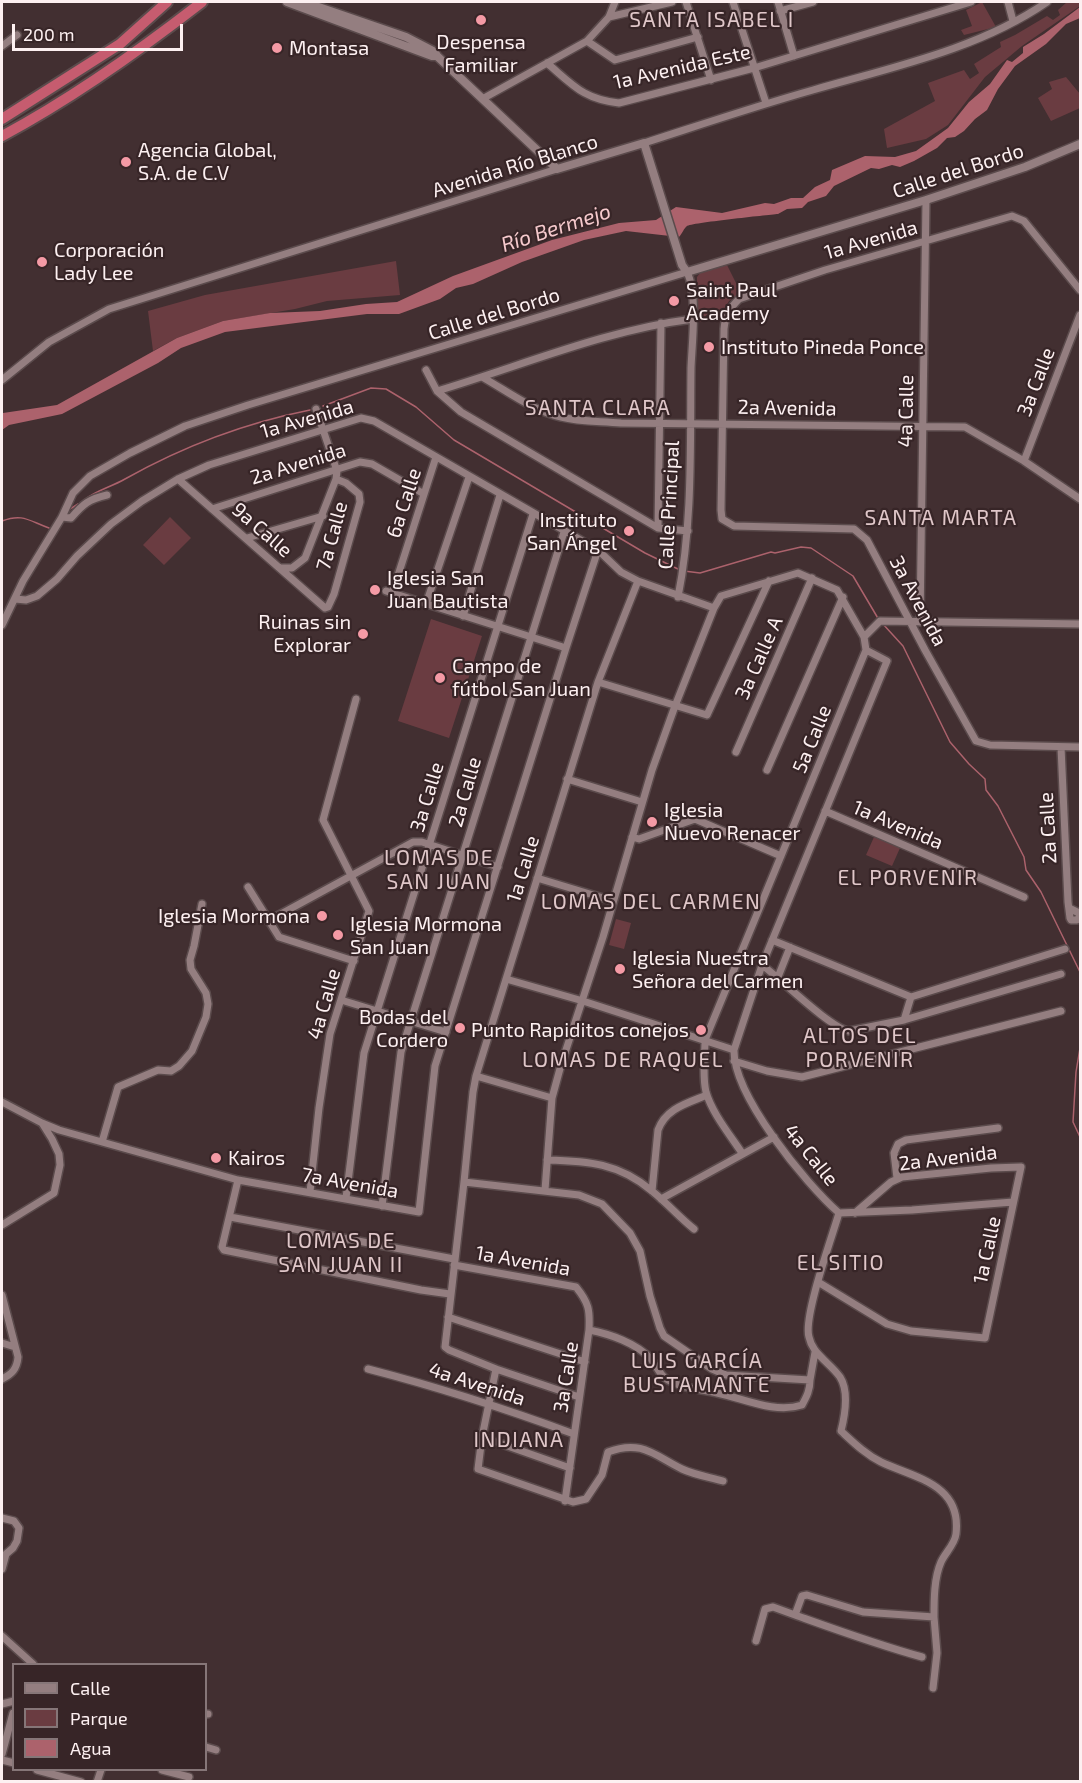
<!DOCTYPE html>
<html>
<head>
<meta charset="utf-8">
<style>
	body { margin:0 }
	#map { position:relative; width:1082px; height:1783px; overflow:hidden; background:#422f31; font-family:"Exo 2",sans-serif }
	canvas { display:block }
	.frame { position:absolute; inset:0; border:3px solid #fdf0f1; pointer-events:none }
	.legend { position:absolute; left:12px; top:1663px; width:195px; height:108px; box-sizing:border-box; background:#372527; border:2px solid #867678; margin:0; padding:8px 10px; list-style:none; font-size:18px; color:#fdf0f1 }
	.legend li { display:flex; align-items:center; gap:12px; height:30px }
	.legend b { width:30px; border:2px solid #867678 }
	.scale { position:absolute; left:12px; top:24px; width:171px; height:27px; box-sizing:border-box; border:3px solid #fdf0f1; border-top:0; padding-left:8px; font-size:18px; line-height:21px; white-space:nowrap; color:#fdf0f1; -webkit-text-stroke:4px #372527; paint-order:stroke }
</style>
</head>
<body>
<div id="map">
<canvas width="1082" height="1783"></canvas>
<div class="frame"></div>
<ul class="legend">
<li><b style="height:8px;background:#947e80"></b>Calle</li>
<li><b style="height:16px;background:#6a3c41"></b>Parque</li>
<li><b style="height:16px;background:#ac626c"></b>Agua</li>
</ul>
<div class="scale">200 m</div>
</div>
<script>
const context = document.querySelector('canvas').getContext('2d');
context.lineJoin = 'round';
function fill(path, color) {
  context.fillStyle = color;
  context.fill(path, 'evenodd');
}
function stroke(path, color, width, dash) {
  context.strokeStyle = color;
  context.lineWidth = width;
  context.lineCap = dash ? 'butt' : 'round';
  context.setLineDash(dash || []);
  context.stroke(path);
}
function drawText(font, color, halo, rows, align = 'center') {
  context.font = font + ' "Exo 2",sans-serif';
  context.lineWidth = 4.5;
  context.setLineDash([]);
  context.textBaseline = 'middle';
  context.strokeStyle = halo;
  context.fillStyle = color;
  for (const [text, x, y, turn = 0] of rows) {
    context.save();
    context.translate(x, y);
    context.rotate((+turn || 0) * Math.PI / 180);
    context.textAlign = isNaN(turn) ? turn : align;
    if (halo) context.strokeText(text, 0, 0);
    context.fillText(text, 0, 0);
    context.restore();
  }
}
const green = new Path2D(`
	M 982,2 L 996,27 L 964,35 L 961,30 L 972,26 L 966,10 Z
	M 1067,2 L 1080,2 L 1080,6 L 1022,46 L 985,77 L 948,125 L 926,139 L 887,148 L 884,129 L 935,101 L 928,83 L 964,70 L 970,79 L 979,73 L 974,64 L 1001,47 L 1000,42 L 1015,35 L 1047,16 L 1053,20 L 1060,15 L 1058,10 Z
	M 1066,77 L 1080,94 L 1080,108 L 1051,121 L 1038,98 L 1052,89 L 1049,82 Z
	M 396,261 L 400,295 L 327,301 L 295,309 L 223,321 L 177,338 L 153,351 L 148,311 L 205,295 Z
	M 727,265 L 741,293 L 729,301 L 722,313 L 706,315 L 705,321 L 697,322 L 697,277 L 700,273 Z
	M 170,517 L 191,538 L 164,565 L 143,545 Z
	M 431,619 L 482,636 L 449,738 L 398,721 Z
	M 874,837 L 900,848 L 892,866 L 866,855 Z
	M 616,919 L 631,923 L 624,949 L 609,945 Z`);
const water = new Path2D(`
	M 1080,7 L 1080,18 L 1066,24 L 1046,44 L 1015,66 L 998,89 L 987,110 L 975,119 L 964,131 L 955,137 L 947,138 L 937,148 L 914,161 L 900,167 L 892,165 L 879,169 L 871,168 L 834,186 L 826,196 L 808,202 L 802,208 L 787,209 L 778,214 C 767,215 691,223 687,226 C 684,228 682,234 679,237 L 626,231 L 584,240 L 522,262 L 473,284 L 456,288 L 440,299 L 399,314 L 367,314 L 225,332 L 181,348 L 158,363 L 62,414 L 9,425 L 2,430 L 3,413 L 57,405 L 177,338 L 223,321 L 270,313 L 320,311 L 366,304 L 397,302 L 453,276 L 552,240 L 619,223 L 656,220 L 676,207 L 722,213 L 765,203 L 774,204 L 791,198 L 803,198 L 815,187 L 830,180 L 832,170 L 865,156 L 895,157 L 916,151 L 948,128 L 969,102 L 990,84 L 1007,60 L 1012,62 L 1023,53 L 1023,47 L 1044,34 Z`);
const stream = new Path2D(`
	M 323,406 L 371,388 L 386,389 L 416,407 L 454,440 L 645,553 L 680,570
	M 84,500 C 97,490 111,487 125,479 C 182,447 245,423 310,410
	M 67,511 L 78,504
	M 2,521 C 23,513 29,521 49,528
	M 684,571 L 700,573 L 771,552 L 775,553 L 801,547 L 811,548 L 853,576 L 879,620
	M 882,623 L 903,646 L 950,742 L 969,764 L 985,779 L 986,790 L 998,806 L 1024,857 L 1026,870 L 1041,892 L 1080,972
	M 1080,1048 L 1076,1072 L 1073,1122 L 1080,1137`);
const minor = new Path2D(`
	M 686,2 L 711,80
	M 733,2 L 766,103
	M 778,2 L 794,56
	M 1008,2 L 1013,21
	M 780,11 L 813,2
	M 609,17 L 672,2
	M 587,41 L 615,60 L 698,37
	M 2,46 L 17,35
	M 547,63 C 573,85 583,99 619,103 L 754,68 L 971,2
	M 484,98 L 587,41 L 609,17 L 615,2
	M 644,143 C 700,125 756,106 813,90 C 893,67 979,49 1047,2
	M 1080,290 L 1024,221 L 1012,216 L 825,270 L 739,299 C 730,308 725,316 724,329 L 721,510 L 722,519 L 734,526 L 854,529 L 867,540 L 925,650 L 976,741 L 990,745 L 1080,747
	M 426,370 L 437,391 L 461,412 L 658,528 L 688,531
	M 482,377 C 507,391 533,411 561,417 C 580,422 601,421 621,423 L 965,427 L 1024,461 L 1080,499
	M 2,380 L 49,342 L 109,309 L 557,169
	M 437,391 C 521,366 605,330 693,319
	M 1024,461 L 1080,315
	M 178,479 L 325,608 L 328,607 L 334,594 L 360,502 L 359,494 L 346,483 L 336,479
	M 212,509 L 360,462 L 372,464 L 424,494
	M 62,517 L 71,518 C 83,504 89,499 107,495
	M 658,528 L 661,323
	M 247,538 L 323,516
	M 281,568 L 292,568 L 305,558 L 336,479 L 337,471 L 316,409
	M 386,591 L 566,648
	M 392,594 L 436,457
	M 15,599 L 26,600 L 37,596 L 57,579 L 77,556 L 111,524 L 142,501 L 178,479 L 209,465 L 361,418 L 374,421 L 598,550 L 621,572 L 638,581 L 714,608
	M 426,604 L 469,477
	M 463,616 L 500,495
	M 920,622 L 926,200
	M 2,625 L 23,581 L 62,517 L 73,493 L 90,476 L 130,453 L 185,426 L 248,405 L 687,272 C 698,294 692,343 691,368 C 690,444 693,522 678,597
	M 864,637 L 880,621 L 1080,624
	M 598,682 L 707,715 L 769,581
	M 1061,747 L 1068,902 L 1070,918 L 1071,920 L 1077,920 L 1080,916 L 1079,913 L 1069,908
	M 736,752 L 812,578
	M 767,770 L 843,597
	M 567,779 L 642,802
	M 825,811 L 1024,897
	M 632,837 L 639,839 L 695,819 L 781,856
	M 537,878 L 613,901
	M 248,887 L 279,937 L 354,961
	M 268,921 L 413,842 L 422,842 L 498,867
	M 772,940 L 911,997 L 1065,949
	M 762,965 C 781,979 830,1028 849,1031 L 904,1020 L 1061,974
	M 778,977 L 790,947
	M 506,979 L 583,1001 L 734,1050
	M 341,1000 L 446,1032
	M 904,1020 L 911,997
	M 734,1061 L 767,1071 L 802,1077 L 1061,1011
	M 476,1076 L 552,1098
	M 2,1102 L 42,1123 L 52,1139 L 59,1154 L 60,1165 L 54,1193 L 2,1225
	M 42,1123 L 59,1130 L 238,1180 L 419,1212 L 435,1066 L 566,648 L 598,550
	M 102,1142 L 118,1087 L 158,1070 L 171,1071 L 179,1066 L 192,1051 L 206,1017 L 208,1004 L 206,993 L 191,969 L 190,960 L 194,946 L 202,904
	M 742,1153 C 730,1135 712,1113 706,1092 C 702,1075 705,1057 705,1040 L 866,650
	M 547,1160 C 588,1161 619,1163 652,1191 C 667,1203 679,1217 694,1229
	M 897,1178 L 894,1153 L 898,1144 L 906,1140 L 998,1128
	M 238,1180 L 222,1247 L 224,1250 L 421,1290 L 450,1294
	M 464,1182 L 579,1195 L 602,1204 L 630,1233 L 640,1251 L 650,1296 L 660,1328 L 664,1336 L 712,1369 L 726,1375 L 810,1380 L 815,1352
	M 545,1190 L 552,1098 L 561,1065 L 603,937 L 652,770 L 675,706 L 714,608 L 721,596 L 798,573 L 837,590 L 864,637 L 866,650
	M 652,1191 L 658,1130 C 666,1108 688,1103 707,1095
	M 310,1192 L 319,1108 L 330,1034 L 369,911 L 323,820 L 356,699
	M 346,1198 L 364,1053 L 533,514
	M 661,1199 L 774,1137
	M 382,1206 L 401,1052 L 564,532
	M 839,1213 C 805,1183 733,1095 734,1050 L 762,965 L 887,661 L 866,650
	M 839,1213 L 912,1210 L 1013,1202
	M 230,1217 L 454,1259
	M 454,1265 L 576,1287 C 589,1303 590,1310 589,1330 L 565,1501
	M 818,1282 L 887,1324 L 911,1331 L 985,1338 L 1021,1167 L 991,1168 L 902,1177 L 891,1182 L 855,1213
	M 2,1295 L 18,1357 C 17,1369 12,1374 2,1379
	M 448,1317 L 585,1362
	M 589,1330 C 610,1334 636,1343 651,1359 C 657,1366 659,1375 668,1380 C 683,1389 700,1389 717,1393 C 743,1398 774,1414 802,1405 C 807,1396 810,1390 810,1380
	M 2,1343 L 15,1347
	M 368,1369 C 438,1387 506,1409 574,1434
	M 496,1369 L 482,1437 L 478,1469 L 573,1502 L 586,1499 L 602,1475 L 608,1452 C 642,1439 655,1456 682,1469 C 695,1475 709,1477 723,1481
	M 579,1397 L 496,1369 L 449,1350 L 445,1347 L 464,1182 L 473,1092 L 476,1076 L 598,682 L 638,581
	M 482,1437 L 570,1468
	M 2,1518 L 14,1521 L 19,1528 L 17,1541 L 13,1548 L 6,1554 L 2,1569
	M 795,1615 C 837,1630 878,1645 922,1657
	M 2,1636 L 33,1664
	M 756,1641 L 765,1609 L 773,1607 L 795,1615 L 802,1596 L 807,1595 L 863,1612 L 934,1617 C 934,1600 934,1578 941,1562 C 945,1553 955,1544 956,1534 C 962,1484 915,1478 881,1462 C 865,1454 853,1442 841,1431 C 845,1415 849,1391 840,1377 C 835,1370 829,1365 824,1360 C 817,1353 811,1347 809,1337 C 803,1317 832,1237 839,1213
	M 933,1688 L 937,1653 L 934,1617
	M 2,1704 L 14,1701
	M 206,1714 L 208,1714
	M 206,1747 L 216,1750
	M 2,1754 L 13,1713
	M 2,1760 L 14,1763
	M 37,1770 L 81,1782
	M 162,1770 L 189,1777
	M 97,1782 L 101,1770`);
const tertiary = new Path2D(`
	M 287,2 L 432,56 L 437,56
	M 304,2 L 406,37 L 435,52 L 437,56 L 557,169 L 644,143 L 682,265 L 687,272 L 926,200 L 1025,167 L 1080,144`);
const trunk = new Path2D(`
	M 2,119 L 120,44 L 167,2
	M 2,136 C 73,98 139,51 202,2`);
const markers = [
	[481,20,6,"#f49aa5"],
	[277,48,6,"#f49aa5"],
	[126,162,6,"#f49aa5"],
	[42,262,6,"#f49aa5"],
	[674,301,6,"#f49aa5"],
	[709,347,6,"#f49aa5"],
	[629,531,6,"#f49aa5"],
	[375,590,6,"#f49aa5"],
	[363,634,6,"#f49aa5"],
	[440,678,6,"#f49aa5"],
	[652,822,6,"#f49aa5"],
	[322,916,6,"#f49aa5"],
	[338,935,6,"#f49aa5"],
	[620,969,6,"#f49aa5"],
	[460,1028,6,"#f49aa5"],
	[701,1030,6,"#f49aa5"],
	[216,1158,6,"#f49aa5"]
];
const poiNames = [
	["Despensa",481,42,"center"],
	["Familiar",481,65,"center"],
	["Montasa",289,48],
	["Agencia Global,",138,150],
	["S.A. de C.V",138,173],
	["Corporación",54,250],
	["Lady Lee",54,273],
	["Saint Paul",686,290],
	["Academy",686,313],
	["Instituto Pineda Ponce",721,347],
	["Instituto",617,520,"right"],
	["San Ángel",617,543,"right"],
	["Iglesia San",387,578],
	["Juan Bautista",387,601],
	["Ruinas sin",351,622,"right"],
	["Explorar",351,645,"right"],
	["Campo de",452,666],
	["fútbol San Juan",452,689],
	["Iglesia",664,810],
	["Nuevo Renacer",664,833],
	["Iglesia Mormona",310,916,"right"],
	["Iglesia Mormona",350,924],
	["San Juan",350,947],
	["Iglesia Nuestra",632,958],
	["Señora del Carmen",632,981],
	["Bodas del",448,1017,"right"],
	["Cordero",448,1040,"right"],
	["Punto Rapiditos conejos",689,1030,"right"],
	["Kairos",228,1158]
];
const streetNames = [
	["1a Avenida Este",682,67,-13],
	["Avenida Río Blanco",515,166,-17],
	["Calle del Bordo",958,171,-18],
	["1a Avenida",871,240,-16],
	["Calle del Bordo",494,314,-17],
	["3a Calle",1036,382,-69],
	["2a Avenida",787,408,1],
	["4a Calle",906,411,-89],
	["1a Avenida",307,419,-16],
	["2a Avenida",298,464,-17],
	["6a Calle",404,503,-72],
	["Calle Principal",669,505,-87],
	["9a Calle",262,530,41],
	["7a Calle",332,536,-75],
	["3a Avenida",918,601,62],
	["3a Calle A",759,658,-66],
	["5a Calle",812,739,-68],
	["2a Calle",465,792,-74],
	["3a Calle",427,797,-73],
	["1a Avenida",898,825,23],
	["2a Calle",1048,828,-93],
	["1a Calle",523,869,-73],
	["4a Calle",324,1004,-74],
	["4a Calle",811,1155,51],
	["2a Avenida",948,1158,-7],
	["7a Avenida",350,1183,10],
	["1a Calle",987,1250,-78],
	["1a Avenida",523,1261,10],
	["3a Calle",566,1377,-81],
	["4a Avenida",477,1384,18]
];
const neighbourhoodNames = [
	["SANTA ISABEL I",712,20],
	["SANTA CLARA",598,408],
	["SANTA MARTA",941,518],
	["LOMAS DE",439,858],
	["SAN JUAN",439,882],
	["EL PORVENIR",908,878],
	["LOMAS DEL CARMEN",651,902],
	["ALTOS DEL",860,1036],
	["PORVENIR",860,1060],
	["LOMAS DE RAQUEL",623,1060],
	["LOMAS DE",341,1241],
	["SAN JUAN II",341,1265],
	["EL SITIO",841,1263],
	["LUIS GARCÍA",697,1361],
	["BUSTAMANTE",697,1385],
	["INDIANA",519,1440]
];
const waterNames = [
	["Río Bermejo",556,228,-18]
];
fill(green, '#6a3c41');
fill(water, '#ac626c');
stroke(stream, '#ac626c', 1.5);
stroke(minor, '#5b4b4c', 10);
stroke(tertiary, '#5b4b4c', 11);
stroke(trunk, '#5b4b4c', 14);
stroke(minor, '#947e80', 7);
stroke(tertiary, '#947e80', 8);
stroke(trunk, '#c65c6f', 10);
for (const [x, y, r, color] of markers) {
  const dot = new Path2D();
  dot.arc(x, y, r, 0, 2 * Math.PI);
  context.fillStyle = color;
  context.fill(dot);
  stroke(dot, '#372527', 2);
}
drawText('20px', '#fdf0f1', '#372527', poiNames, 'left');
drawText('20px', '#fdf0f1', '#372527', streetNames);
context.letterSpacing = '1.5px';
drawText('21px', '#e0c7c9', '#372527', neighbourhoodNames);
context.letterSpacing = '0px';
drawText('italic 21px', '#f6cacd', '#372527', waterNames);
</script>
</body>
</html>
